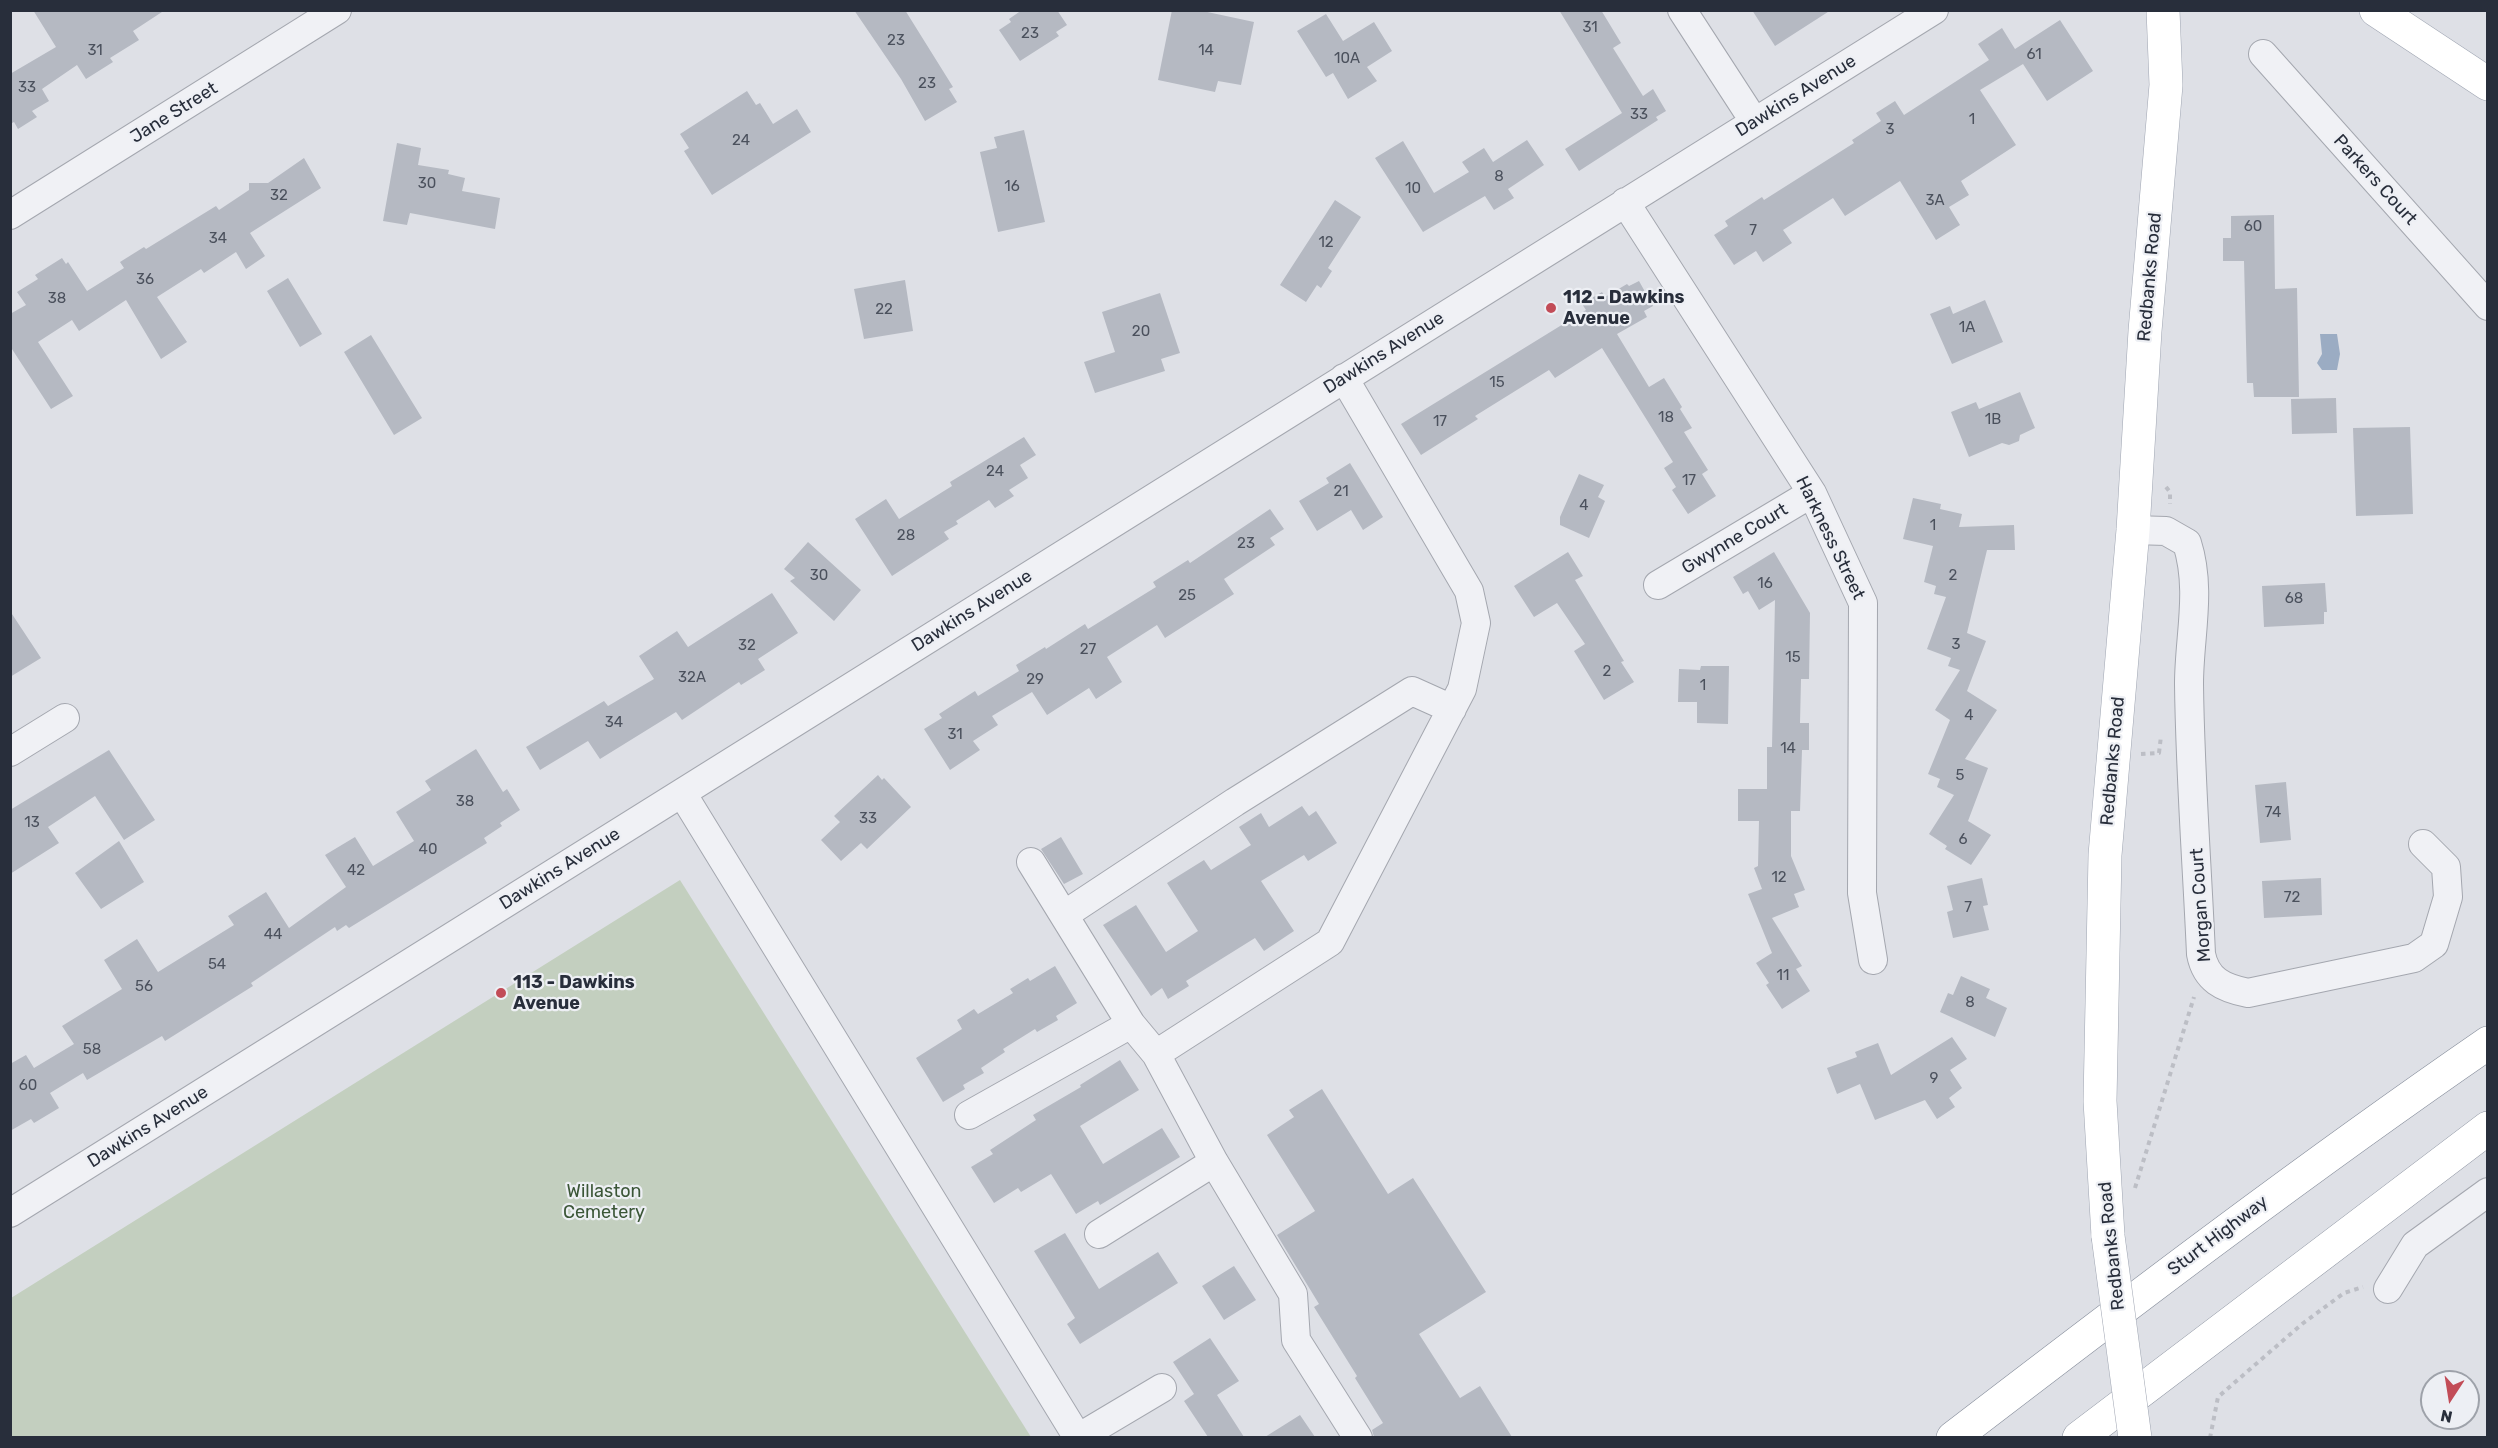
<!DOCTYPE html>
<html>
<head>
<meta charset="utf-8">
<style>
	body { margin:0 }
	#map { position:relative; width:2498px; height:1448px; overflow:hidden; background:#dee0e6; font-family:Rubik,sans-serif }
	canvas { display:block }
	.frame { position:absolute; inset:0; border:12px solid #282e3b; pointer-events:none }
	.north { position:absolute; left:2420px; top:1370px; width:60px; height:60px; box-sizing:border-box; background:#edeff4; border:2px solid #9ea2aa; border-radius:50%; rotate:192deg; font-size:16px; font-weight:700; line-height:24px; text-align:center; color:#282e3b }
	.north::after { content:''; display:block; margin:auto; width:21px; height:27px; background:#c24c57; clip-path:polygon(50% 0,100% 100%,50% 72%,0 100%) }
</style>
</head>
<body>
<div id="map">
<canvas width="2498" height="1448"></canvas>
<div class="frame"></div>
<div class="north">N</div>
</div>
<script>
const context = document.querySelector('canvas').getContext('2d');
context.lineJoin = 'round';
function fill(path, color) {
  context.fillStyle = color;
  context.fill(path, 'evenodd');
}
function stroke(path, color, width, dash) {
  context.strokeStyle = color;
  context.lineWidth = width;
  context.lineCap = dash ? 'butt' : 'round';
  context.setLineDash(dash || []);
  context.stroke(path);
}
function drawText(font, color, halo, rows, align = 'center') {
  context.font = font + ' Rubik,sans-serif';
  context.lineWidth = 4.5;
  context.setLineDash([]);
  context.textBaseline = 'middle';
  context.strokeStyle = halo;
  context.fillStyle = color;
  for (const [text, x, y, turn = 0] of rows) {
    context.save();
    context.translate(x, y);
    context.rotate((+turn || 0) * Math.PI / 180);
    context.textAlign = isNaN(turn) ? turn : align;
    if (halo) context.strokeText(text, 0, 0);
    context.fillText(text, 0, 0);
    context.restore();
  }
}
const green = new Path2D(`
	M 680,880 L 1031,1437 L 11,1437 L 11,1298 Z`);
const water = new Path2D(`
	M 2320,334 L 2337,334 L 2340,354 L 2337,370 L 2322,370 L 2317,363 L 2322,354 Z`);
const building = new Path2D(`
	M 33,10 L 165,10 L 133,31 L 139,40 L 110,58 L 113,62 L 86,79 L 77,65 L 42,89 L 49,101 L 32,111 L 37,117 L 18,129 L 14,122 L 10,124 L 10,74 L 56,47 Z
	M 854,10 L 905,10 L 953,87 L 949,89 L 957,102 L 925,121 L 901,79 Z
	M 1022,10 L 1057,10 L 1067,25 L 1056,32 L 1059,36 L 1020,61 L 999,30 L 1011,22 L 1009,19 Z
	M 1172,10 L 1198,10 L 1254,22 L 1241,85 L 1218,81 L 1215,92 L 1158,80 Z
	M 1559,10 L 1601,10 L 1621,43 L 1613,48 L 1643,96 L 1653,89 L 1666,111 L 1656,117 L 1658,120 L 1579,171 L 1565,149 L 1622,113 Z
	M 1752,10 L 1831,10 L 1775,46 Z
	M 1326,14 L 1343,41 L 1374,22 L 1392,51 L 1367,67 L 1377,81 L 1348,99 L 1333,73 L 1326,77 L 1297,31 Z
	M 2060,20 L 2093,71 L 2047,101 L 2023,64 L 1980,90 L 2016,145 L 1961,181 L 1969,195 L 1949,207 L 1960,225 L 1936,240 L 1900,181 L 1845,216 L 1833,198 L 1783,230 L 1792,243 L 1763,262 L 1756,251 L 1734,265 L 1714,235 L 1728,226 L 1725,221 L 1762,197 L 1764,200 L 1854,143 L 1852,140 L 1881,121 L 1876,113 L 1895,101 L 1904,115 L 1989,60 L 1978,44 L 2002,28 L 2015,49 Z
	M 747,91 L 756,105 L 760,103 L 773,124 L 797,109 L 811,132 L 712,195 L 684,151 L 689,148 L 680,134 Z
	M 1024,130 L 1045,222 L 998,232 L 980,152 L 997,148 L 994,137 Z
	M 1527,140 L 1544,165 L 1508,189 L 1514,198 L 1494,210 L 1485,196 L 1423,232 L 1375,158 L 1403,141 L 1434,193 L 1469,172 L 1462,162 L 1484,148 L 1493,162 Z
	M 397,143 L 421,148 L 418,165 L 449,170 L 448,174 L 465,178 L 462,191 L 500,198 L 495,229 L 410,213 L 407,225 L 383,221 Z
	M 304,158 L 321,188 L 250,233 L 265,256 L 246,269 L 236,252 L 204,273 L 201,269 L 157,297 L 187,342 L 161,359 L 126,300 L 79,331 L 72,320 L 38,342 L 73,396 L 51,409 L 10,346 L 10,314 L 26,305 L 17,292 L 38,279 L 35,275 L 62,258 L 66,264 L 68,262 L 87,291 L 124,268 L 120,262 L 144,247 L 146,249 L 216,206 L 219,210 L 249,190 L 249,183 L 268,183 Z
	M 1335,200 L 1361,217 L 1328,268 L 1332,271 L 1321,288 L 1317,285 L 1306,302 L 1280,285 Z
	M 2274,215 L 2275,289 L 2297,288 L 2299,397 L 2254,397 L 2253,383 L 2247,383 L 2244,261 L 2223,261 L 2223,238 L 2231,238 L 2231,216 Z
	M 288,278 L 322,334 L 300,347 L 267,291 Z
	M 905,280 L 913,331 L 864,339 L 854,289 Z
	M 1639,281 L 1653,306 L 1644,311 L 1647,317 L 1617,334 L 1649,387 L 1664,378 L 1682,407 L 1680,409 L 1692,428 L 1684,432 L 1708,470 L 1702,474 L 1716,496 L 1688,514 L 1672,490 L 1676,487 L 1664,468 L 1673,462 L 1602,348 L 1555,378 L 1549,370 L 1475,416 L 1478,419 L 1421,455 L 1401,424 L 1586,310 L 1582,304 L 1602,292 L 1605,297 L 1627,284 L 1629,286 Z
	M 1160,293 L 1180,353 L 1161,359 L 1165,371 L 1095,393 L 1084,362 L 1115,352 L 1102,312 Z
	M 1985,300 L 2003,342 L 1952,364 L 1930,314 L 1950,306 L 1953,314 Z
	M 371,335 L 422,418 L 394,435 L 344,352 Z
	M 2020,392 L 2035,428 L 2020,435 L 2019,441 L 2009,445 L 2002,443 L 1969,457 L 1951,412 L 1976,402 L 1979,409 Z
	M 2336,398 L 2337,433 L 2292,434 L 2291,399 Z
	M 2410,427 L 2413,514 L 2356,516 L 2353,428 Z
	M 1024,437 L 1036,455 L 1020,465 L 1028,478 L 1009,490 L 1014,496 L 995,508 L 989,500 L 956,521 L 958,524 L 944,532 L 949,539 L 892,576 L 855,519 L 886,499 L 899,519 L 952,486 L 950,482 Z
	M 1350,463 L 1383,517 L 1363,530 L 1351,510 L 1317,531 L 1299,501 L 1329,483 L 1326,478 Z
	M 1579,474 L 1604,485 L 1598,497 L 1605,501 L 1589,538 L 1560,525 L 1560,517 Z
	M 1913,498 L 1941,504 L 1940,509 L 1962,514 L 1959,527 L 2014,525 L 2015,550 L 1987,550 L 1967,633 L 1986,641 L 1967,691 L 1997,710 L 1965,759 L 1988,768 L 1968,821 L 1991,835 L 1971,865 L 1945,849 L 1947,846 L 1929,834 L 1954,795 L 1937,787 L 1940,779 L 1928,774 L 1950,720 L 1935,710 L 1960,670 L 1948,666 L 1951,658 L 1927,649 L 1946,597 L 1934,594 L 1936,586 L 1924,582 L 1933,546 L 1903,539 Z
	M 1270,509 L 1284,529 L 1270,538 L 1275,545 L 1224,579 L 1234,594 L 1165,638 L 1157,625 L 1107,657 L 1122,682 L 1096,699 L 1089,688 L 1047,715 L 1032,692 L 992,716 L 998,725 L 973,741 L 980,750 L 950,770 L 924,729 L 942,718 L 939,714 L 975,691 L 978,696 L 1019,671 L 1016,665 L 1045,647 L 1046,649 L 1085,624 L 1088,629 L 1156,587 L 1153,582 L 1188,560 L 1190,563 Z
	M 808,542 L 861,590 L 834,621 L 790,581 L 795,578 L 784,569 Z
	M 1568,552 L 1583,576 L 1575,580 L 1624,661 L 1621,662 L 1634,682 L 1604,700 L 1574,651 L 1585,644 L 1557,603 L 1534,617 L 1514,586 Z
	M 1774,552 L 1810,613 L 1809,679 L 1801,679 L 1800,723 L 1809,723 L 1809,750 L 1802,750 L 1800,811 L 1791,811 L 1791,856 L 1805,890 L 1794,894 L 1799,907 L 1772,918 L 1802,966 L 1796,969 L 1810,991 L 1782,1009 L 1766,985 L 1769,983 L 1756,963 L 1772,953 L 1748,894 L 1762,889 L 1754,868 L 1758,866 L 1759,821 L 1738,821 L 1738,789 L 1767,789 L 1767,747 L 1772,747 L 1775,600 L 1759,610 L 1748,591 L 1743,594 L 1733,577 Z
	M 2325,583 L 2327,612 L 2324,612 L 2324,624 L 2264,627 L 2262,586 Z
	M 772,593 L 798,633 L 758,659 L 765,670 L 741,685 L 739,682 L 682,720 L 676,712 L 600,759 L 588,741 L 540,770 L 526,747 L 604,701 L 608,706 L 654,679 L 639,656 L 677,631 L 688,647 Z
	M 10,611 L 41,658 L 10,677 Z
	M 1701,666 L 1729,666 L 1728,724 L 1697,723 L 1697,702 L 1678,702 L 1679,669 L 1700,670 Z
	M 476,749 L 503,792 L 507,789 L 520,810 L 500,823 L 502,826 L 484,838 L 487,843 L 349,928 L 346,925 L 337,931 L 335,927 L 251,983 L 253,986 L 165,1041 L 162,1036 L 87,1080 L 83,1073 L 50,1093 L 59,1108 L 34,1123 L 31,1119 L 10,1131 L 10,1064 L 26,1055 L 34,1068 L 74,1044 L 62,1026 L 122,989 L 104,960 L 137,939 L 158,972 L 234,925 L 228,916 L 266,892 L 289,928 L 346,887 L 325,855 L 355,837 L 373,866 L 414,841 L 396,812 L 431,790 L 425,781 Z
	M 109,750 L 155,820 L 124,840 L 95,796 L 48,827 L 59,843 L 10,874 L 10,810 Z
	M 878,775 L 882,780 L 884,778 L 911,807 L 867,849 L 861,843 L 841,861 L 821,840 L 840,822 L 834,816 Z
	M 2286,782 L 2291,840 L 2260,843 L 2255,785 Z
	M 1302,806 L 1309,816 L 1316,811 L 1337,843 L 1308,861 L 1304,855 L 1261,881 L 1294,931 L 1264,951 L 1255,938 L 1186,981 L 1189,986 L 1168,999 L 1162,988 L 1151,996 L 1103,925 L 1136,905 L 1166,952 L 1198,931 L 1167,883 L 1204,860 L 1211,870 L 1251,845 L 1239,827 L 1261,813 L 1269,827 Z
	M 1061,837 L 1083,874 L 1064,884 L 1041,849 Z
	M 119,841 L 144,882 L 101,909 L 75,873 Z
	M 1982,878 L 1988,905 L 1983,906 L 1989,930 L 1953,938 L 1947,912 L 1953,910 L 1947,886 Z
	M 2321,878 L 2322,915 L 2264,918 L 2262,881 Z
	M 1055,966 L 1077,1003 L 1056,1016 L 1058,1020 L 1037,1032 L 1035,1029 L 1003,1049 L 1005,1052 L 981,1068 L 984,1073 L 963,1085 L 965,1089 L 943,1102 L 916,1058 L 962,1029 L 957,1020 L 974,1009 L 978,1014 L 1013,993 L 1010,989 L 1028,978 L 1030,981 Z
	M 1961,976 L 1990,989 L 1986,998 L 2007,1008 L 1995,1037 L 1940,1012 L 1948,993 L 1953,995 Z
	M 1952,1037 L 1967,1059 L 1950,1070 L 1962,1088 L 1949,1098 L 1955,1107 L 1937,1119 L 1925,1100 L 1875,1120 L 1860,1084 L 1837,1094 L 1827,1068 L 1857,1057 L 1855,1052 L 1878,1043 L 1891,1075 Z
	M 1120,1060 L 1139,1090 L 1080,1126 L 1103,1164 L 1162,1128 L 1180,1157 L 1100,1205 L 1098,1201 L 1076,1214 L 1051,1174 L 1021,1192 L 1018,1188 L 994,1203 L 971,1167 L 993,1154 L 990,1150 L 1036,1120 L 1033,1115 L 1081,1087 L 1080,1085 Z
	M 1322,1089 L 1388,1194 L 1413,1178 L 1486,1292 L 1419,1334 L 1460,1398 L 1480,1386 L 1512,1437 L 1374,1437 L 1372,1430 L 1383,1423 L 1355,1378 L 1357,1376 L 1314,1307 L 1319,1304 L 1277,1235 L 1315,1211 L 1267,1135 L 1294,1117 L 1289,1110 Z
	M 1065,1233 L 1099,1289 L 1158,1252 L 1178,1283 L 1080,1344 L 1067,1324 L 1075,1318 L 1034,1251 Z
	M 1234,1266 L 1256,1300 L 1224,1320 L 1202,1286 Z
	M 1210,1338 L 1239,1381 L 1217,1395 L 1244,1437 L 1208,1437 L 1184,1401 L 1194,1394 L 1173,1362 Z
	M 1300,1415 L 1315,1437 L 1265,1437 Z`);
const path = new Path2D(`
	M 2166,487 L 2170,492 L 2170,504
	M 2141,754 L 2159,753 L 2161,736
	M 2135,1188 L 2194,997
	M 2210,1438 L 2218,1397 L 2302,1324 L 2344,1293 L 2363,1287`);
const minor = new Path2D(`
	M 1682,10 L 1754,121
	M 2263,54 L 2488,306
	M 1625,202 L 1812,493 L 1863,603 L 1862,893 L 1873,960
	M 10,215 L 337,10
	M 2133,530 L 2166,531 L 2187,543 C 2202,590 2189,637 2189,684 C 2190,774 2197,864 2201,954 C 2206,980 2223,988 2248,993 L 2414,958 L 2434,944 L 2448,897 L 2446,867 L 2423,844
	M 1658,585 L 1812,493
	M 10,752 L 65,718
	M 682,793 L 1078,1438 L 1162,1388
	M 1031,862 L 1131,1024 L 1156,1054 L 1214,1162 L 1293,1294 L 1296,1340 L 1358,1438
	M 1064,915 L 1235,802 L 1412,691 L 1452,709
	M 1156,1054 L 1330,942 L 1462,689 L 1476,623 L 1469,591 L 1344,378
	M 969,1115 L 1131,1024
	M 10,1213 L 1934,10
	M 1099,1234 L 1214,1162
	M 2388,1289 L 2415,1245 L 2488,1192`);
const major = new Path2D(`
	M 2376,10 L 2488,84
	M 2108,1236 L 2100,1101 L 2105,855 L 2133,530 L 2145,331 L 2166,85 L 2163,10`);
const highway = new Path2D(`
	M 1953,1438 C 2129,1303 2305,1169 2488,1043
	M 2079,1438 L 2488,1128`);
const majorBridge = new Path2D(`
	M 2108,1236 L 2135,1438`);
const markers = [
	[1551,308,6,"#c24c57"],
	[501,993,6,"#c24c57"]
];
const numberNames = [
	["31",1590,28],
	["23",1030,34],
	["23",896,41],
	["31",95,51],
	["14",1206,51],
	["61",2034,55],
	["10A",1347,59],
	["23",927,84],
	["33",27,88],
	["33",1639,115],
	["1",1972,120],
	["3",1890,130],
	["24",741,141],
	["8",1499,177],
	["30",427,184],
	["16",1012,187],
	["10",1413,189],
	["32",279,196],
	["3A",1935,201],
	["60",2253,227],
	["7",1753,231],
	["34",218,239],
	["12",1326,243],
	["36",145,280],
	["38",57,299],
	["22",884,310],
	["1A",1967,328],
	["20",1141,332],
	["15",1497,383],
	["18",1666,418],
	["1B",1993,420],
	["17",1440,422],
	["24",995,472],
	["17",1689,481],
	["21",1341,492],
	["4",1584,506],
	["1",1933,526],
	["28",906,536],
	["23",1246,544],
	["30",819,576],
	["2",1953,576],
	["16",1765,584],
	["25",1187,596],
	["68",2294,599],
	["3",1956,645],
	["32",747,646],
	["27",1088,650],
	["15",1793,658],
	["2",1607,672],
	["32A",692,678],
	["29",1035,680],
	["1",1703,686],
	["4",1969,716],
	["34",614,723],
	["31",955,735],
	["14",1788,749],
	["5",1960,776],
	["38",465,802],
	["74",2273,813],
	["33",868,819],
	["13",32,823],
	["6",1963,840],
	["40",428,850],
	["42",356,871],
	["12",1779,878],
	["72",2292,898],
	["7",1968,908],
	["44",273,935],
	["54",217,965],
	["11",1783,976],
	["56",144,987],
	["8",1970,1003],
	["58",92,1050],
	["9",1934,1079],
	["60",28,1086]
];
const streetNames = [
	["Dawkins Avenue",1796,96,-32],
	["Jane Street",174,113,-32],
	["Parkers Court",2375,180,48],
	["Redbanks Road",2150,277,-85],
	["Dawkins Avenue",1384,353,-32],
	["Harkness Street",1830,538,64],
	["Gwynne Court",1735,539,-31],
	["Dawkins Avenue",972,611,-32],
	["Redbanks Road",2113,761,-85],
	["Dawkins Avenue",560,869,-32],
	["Morgan Court",2201,905,-94],
	["Dawkins Avenue",148,1127,-32],
	["Sturt Highway",2218,1236,-37],
	["Redbanks Road",2112,1246,-96]
];
const poiNames = [
	["112 - Dawkins",1563,298],
	["Avenue",1563,319],
	["113 - Dawkins",513,983],
	["Avenue",513,1004]
];
const parkNames = [
	["Willaston",604,1192],
	["Cemetery",604,1213]
];
fill(green, '#c3cfbf');
fill(water, '#9bacc3');
fill(building, '#b5b9c2');
stroke(minor, '#a4a7af', 30);
stroke(major, '#9ea4b1', 34);
stroke(highway, '#868d9b', 34);
stroke(path, '#bcbec5', 4, [4.5, 4.5]);
stroke(minor, '#f0f1f5', 28);
stroke(major, '#fff', 33);
stroke(highway, '#fff', 33);
stroke(majorBridge, '#9ea4b1', 34, []);
stroke(majorBridge, '#fff', 33);
for (const [x, y, r, color] of markers) {
  const dot = new Path2D();
  dot.arc(x, y, r, 0, 2 * Math.PI);
  context.fillStyle = color;
  context.fill(dot);
  stroke(dot, '#edeff4', 2);
}
drawText('15px', '#4b515d', null, numberNames);
drawText('18px', '#282e3b', '#edeff4', streetNames);
drawText('bold 18px', '#282e3b', '#edeff4', poiNames, 'left');
drawText('18px', '#3b5637', '#edeff4', parkNames);
</script>
</body>
</html>
